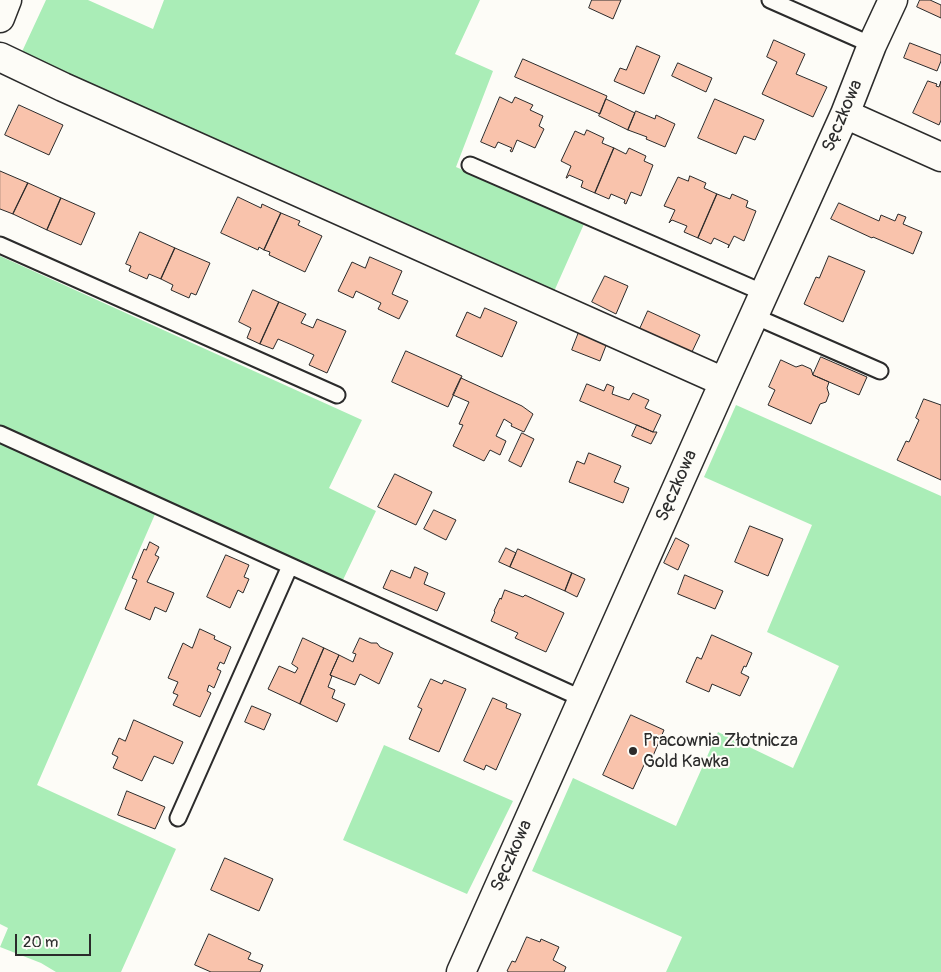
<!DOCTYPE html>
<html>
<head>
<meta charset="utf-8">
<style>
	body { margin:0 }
	#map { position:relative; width:941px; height:972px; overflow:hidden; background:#fdfcf7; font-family:Pangolin,sans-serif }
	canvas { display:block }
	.scale { position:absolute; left:15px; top:934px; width:76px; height:22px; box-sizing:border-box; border:2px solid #2b2b2b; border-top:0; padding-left:6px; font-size:15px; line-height:18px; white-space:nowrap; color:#2b2b2b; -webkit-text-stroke:4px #fdfcf7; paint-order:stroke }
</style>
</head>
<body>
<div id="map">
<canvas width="941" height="972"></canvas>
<div class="scale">20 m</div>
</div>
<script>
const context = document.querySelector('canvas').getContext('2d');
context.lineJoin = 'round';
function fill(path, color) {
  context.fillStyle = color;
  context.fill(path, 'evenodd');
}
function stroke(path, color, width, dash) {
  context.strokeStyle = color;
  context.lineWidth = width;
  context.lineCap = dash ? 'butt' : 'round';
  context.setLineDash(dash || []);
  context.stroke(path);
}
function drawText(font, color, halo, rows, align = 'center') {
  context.font = font + ' Pangolin,sans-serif';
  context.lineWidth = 4;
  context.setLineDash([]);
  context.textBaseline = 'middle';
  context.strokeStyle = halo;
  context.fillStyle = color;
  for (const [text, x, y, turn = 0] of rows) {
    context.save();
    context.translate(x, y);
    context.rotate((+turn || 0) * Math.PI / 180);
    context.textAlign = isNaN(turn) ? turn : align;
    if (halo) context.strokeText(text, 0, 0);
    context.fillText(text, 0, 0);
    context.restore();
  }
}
const green = new Path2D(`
	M 46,0 L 88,0 L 153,29 L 164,0 L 480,0 L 455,54 L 493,71 L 456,167 L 584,224 L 552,296 L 20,56 Z
	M 0,256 L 362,420 L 329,488 L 376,511 L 342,582 L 0,431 Z
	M 736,405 L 941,496 L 941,972 L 666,972 L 682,937 L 532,871 L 573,778 L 676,826 L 718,732 L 793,768 L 839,666 L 767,632 L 812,525 L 704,477 Z
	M 0,442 L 156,512 L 37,785 L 176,849 L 121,972 L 56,972 L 41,963 L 0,947 L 8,928 L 0,924 Z
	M 384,745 L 513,801 L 467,894 L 343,840 Z`);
const building = new Path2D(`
	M 592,0 L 621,0 L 613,19 L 589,8 Z
	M 920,0 L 930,0 L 941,5 L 941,18 L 917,7 Z
	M 774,40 L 805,54 L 796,74 L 827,87 L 813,117 L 762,94 L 777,62 L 767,57 Z
	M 910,43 L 941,55 L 941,61 L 937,71 L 904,58 Z
	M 637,46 L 660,56 L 644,94 L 614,81 L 620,68 L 626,70 Z
	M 523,59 L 607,96 L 600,114 L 515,77 Z
	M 678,63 L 712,78 L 706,92 L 672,76 Z
	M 928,81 L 937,84 L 936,86 L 939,87 L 941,81 L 941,120 L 939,125 L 913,113 Z
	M 500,97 L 512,103 L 515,97 L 533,105 L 530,110 L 543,116 L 539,126 L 544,129 L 535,148 L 517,140 L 512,152 L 510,151 L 512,148 L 498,142 L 495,148 L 481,142 Z
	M 606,99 L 635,113 L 628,130 L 599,116 Z
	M 715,99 L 764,120 L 755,140 L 744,136 L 736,154 L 698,138 Z
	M 19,105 L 63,125 L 49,155 L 5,135 Z
	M 636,111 L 655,119 L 656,115 L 675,124 L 665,147 L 646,139 L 647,137 L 628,130 Z
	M 587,130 L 604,138 L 602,143 L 614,148 L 595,193 L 581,187 L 583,181 L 569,175 L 567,178 L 566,178 L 571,166 L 561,161 L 575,131 L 584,135 Z
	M 614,148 L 626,154 L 629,148 L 646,156 L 644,161 L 653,165 L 641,196 L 631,192 L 626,204 L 624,203 L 625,200 L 611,194 L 609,199 L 595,193 Z
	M 0,171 L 28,183 L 13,214 L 0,209 Z
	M 690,176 L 706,183 L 704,188 L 717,194 L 698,238 L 684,232 L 687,226 L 672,220 L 669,223 L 675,210 L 664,206 L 678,177 L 688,181 Z
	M 28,183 L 61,198 L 47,230 L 13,214 Z
	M 717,194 L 730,199 L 732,194 L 748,201 L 746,207 L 756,211 L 744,241 L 734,236 L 728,248 L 729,245 L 714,238 L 711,244 L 698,238 Z
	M 238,197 L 261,208 L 262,204 L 281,213 L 264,250 L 259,247 L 258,250 L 221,233 Z
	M 61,198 L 95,213 L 81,245 L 47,230 Z
	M 839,203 L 879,221 L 881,215 L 895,221 L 898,214 L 906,217 L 903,224 L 922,232 L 913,254 L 873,237 L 872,238 L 831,219 Z
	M 281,213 L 300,221 L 298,225 L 322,236 L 305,272 L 269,255 L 270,252 L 264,250 Z
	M 140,232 L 175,248 L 161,279 L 149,274 L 147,279 L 129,271 L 131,266 L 126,264 Z
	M 175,248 L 210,263 L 196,295 L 191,293 L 189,298 L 171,290 L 173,285 L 161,279 Z
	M 829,256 L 865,271 L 843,322 L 804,304 L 816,277 L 819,278 Z
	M 370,257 L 402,271 L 392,294 L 408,301 L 399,319 L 378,309 L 381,303 L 356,291 L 353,298 L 338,291 L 352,262 L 365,268 Z
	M 605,276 L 628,286 L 616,314 L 592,302 Z
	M 253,290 L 279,302 L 260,344 L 247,338 L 251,328 L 239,322 Z
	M 279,302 L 306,314 L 301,323 L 313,328 L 317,319 L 346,331 L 327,373 L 309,365 L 314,355 L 292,345 L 278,339 L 273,349 L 260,344 Z
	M 485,308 L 517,322 L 502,357 L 456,336 L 467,312 L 480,318 Z
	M 648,311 L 700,335 L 691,354 L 639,331 Z
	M 579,332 L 607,343 L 600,361 L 572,350 Z
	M 406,351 L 462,376 L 448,407 L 392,382 Z
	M 821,357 L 867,377 L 859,395 L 813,375 Z
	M 781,360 L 796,367 L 802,365 L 811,369 L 813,375 L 829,382 L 827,388 L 829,394 L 826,402 L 820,404 L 811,424 L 768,405 L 775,390 L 769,387 Z
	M 461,378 L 522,406 L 533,414 L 524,432 L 511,426 L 512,424 L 504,419 L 496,436 L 506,441 L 500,455 L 490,450 L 484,461 L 453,446 L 463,425 L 459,424 L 469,402 L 453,395 Z
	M 587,384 L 604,391 L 607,384 L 614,387 L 612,394 L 629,400 L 633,393 L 649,400 L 645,408 L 661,415 L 653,432 L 580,401 Z
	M 924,399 L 941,405 L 941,480 L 897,460 L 906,441 L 909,442 L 919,420 L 916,418 Z
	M 637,425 L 653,432 L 657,432 L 651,444 L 632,436 Z
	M 522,433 L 534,439 L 521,467 L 509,461 Z
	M 589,453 L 621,466 L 614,482 L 629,488 L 623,503 L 569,482 L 577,461 L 584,464 Z
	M 395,474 L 432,492 L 416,525 L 378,507 Z
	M 434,510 L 456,520 L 446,540 L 424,529 Z
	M 750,526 L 783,539 L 768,576 L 735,562 Z
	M 676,538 L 689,545 L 678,570 L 664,563 Z
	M 150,542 L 159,547 L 155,555 L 159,557 L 147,582 L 174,593 L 166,612 L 155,607 L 150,620 L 125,609 L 137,580 L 132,578 L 144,549 L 146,550 Z
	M 506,548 L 516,553 L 510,567 L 499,562 Z
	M 518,549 L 572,573 L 565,591 L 510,567 Z
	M 226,555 L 249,565 L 244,577 L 249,579 L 243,593 L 238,590 L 230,608 L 207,597 Z
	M 415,567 L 428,573 L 424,584 L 445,593 L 437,611 L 383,588 L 391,570 L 410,578 Z
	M 572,573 L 585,579 L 577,597 L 565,591 Z
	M 685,575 L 723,591 L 715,609 L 678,594 Z
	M 505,590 L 523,597 L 525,595 L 564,613 L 546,652 L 515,638 L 518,633 L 491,621 L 495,612 L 494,611 L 500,598 L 501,599 Z
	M 200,629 L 215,636 L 214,639 L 231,647 L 224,664 L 220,662 L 217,669 L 221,671 L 214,688 L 209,685 L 207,691 L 211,693 L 200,717 L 173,705 L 178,695 L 173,693 L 178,682 L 168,678 L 183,643 L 192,648 Z
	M 712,635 L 752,653 L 746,667 L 744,666 L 741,673 L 749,677 L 740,696 L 712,684 L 709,692 L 686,682 L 697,657 L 701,659 Z
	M 303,638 L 324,648 L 300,704 L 268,689 L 279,666 L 295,673 L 298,668 L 292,664 Z
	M 360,638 L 371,643 L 377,643 L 380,647 L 393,653 L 379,684 L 360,674 L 355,685 L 330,675 L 339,655 L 353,662 L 356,654 L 353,653 Z
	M 324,648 L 339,655 L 330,675 L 332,676 L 328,687 L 335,690 L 332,698 L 345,704 L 337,722 L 300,704 Z
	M 431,679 L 442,684 L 444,680 L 466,689 L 439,752 L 409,739 L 422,709 L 418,707 Z
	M 493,698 L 507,704 L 506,708 L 521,714 L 496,770 L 486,765 L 484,770 L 464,761 Z
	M 252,706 L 271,714 L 264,730 L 245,722 Z
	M 631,715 L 664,730 L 653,756 L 649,754 L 633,789 L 603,775 Z
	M 134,720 L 183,742 L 173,764 L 154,756 L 142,781 L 113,768 L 118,757 L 112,754 L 119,738 L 125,741 Z
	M 127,791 L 165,807 L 155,829 L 118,815 Z
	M 225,858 L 273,879 L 259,911 L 211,890 Z
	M 209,934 L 251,953 L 248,959 L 263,965 L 260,972 L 211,972 L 195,965 Z
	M 527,937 L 540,942 L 541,939 L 559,947 L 553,960 L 566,967 L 564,972 L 509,972 L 507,971 L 512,961 L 515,962 Z`);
const lane = new Path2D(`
	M 770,0 L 872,45
	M 470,165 L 764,293
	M 0,245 L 337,395
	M 754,316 L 880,371
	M 0,434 L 583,699
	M 178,818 L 290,566`);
const street = new Path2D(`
	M 0,57 L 63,87 L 724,382
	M 845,114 L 941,157
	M 461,972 L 724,382 L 845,114 L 872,45 L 893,0`);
const secondary = new Path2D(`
	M 0,18 L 7,0`);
const markers = [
	[633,751,5,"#2b2b2b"]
];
const streetNames = [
	["Sęczkowa",843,116,-67],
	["Sęczkowa",677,486,-66],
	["Sęczkowa",512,856,-66]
];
const poiNames = [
	["Pracownia Złotnicza",643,741],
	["Gold Kawka",643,762]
];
fill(green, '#aaedb7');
fill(building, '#f9c3ac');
stroke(building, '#2b2b2b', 1);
stroke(lane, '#2b2b2b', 19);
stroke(street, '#2b2b2b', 31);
stroke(secondary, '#2b2b2b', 31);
stroke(lane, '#fdfcf7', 15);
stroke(street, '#fdfcf7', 28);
stroke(secondary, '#fdfcf7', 28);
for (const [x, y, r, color] of markers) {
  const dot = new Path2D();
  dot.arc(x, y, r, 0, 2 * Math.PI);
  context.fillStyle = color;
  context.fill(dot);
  stroke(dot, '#fdfcf7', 2);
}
drawText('18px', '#2b2b2b', '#fdfcf7', streetNames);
drawText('18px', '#2b2b2b', '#fdfcf7', poiNames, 'left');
</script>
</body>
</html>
